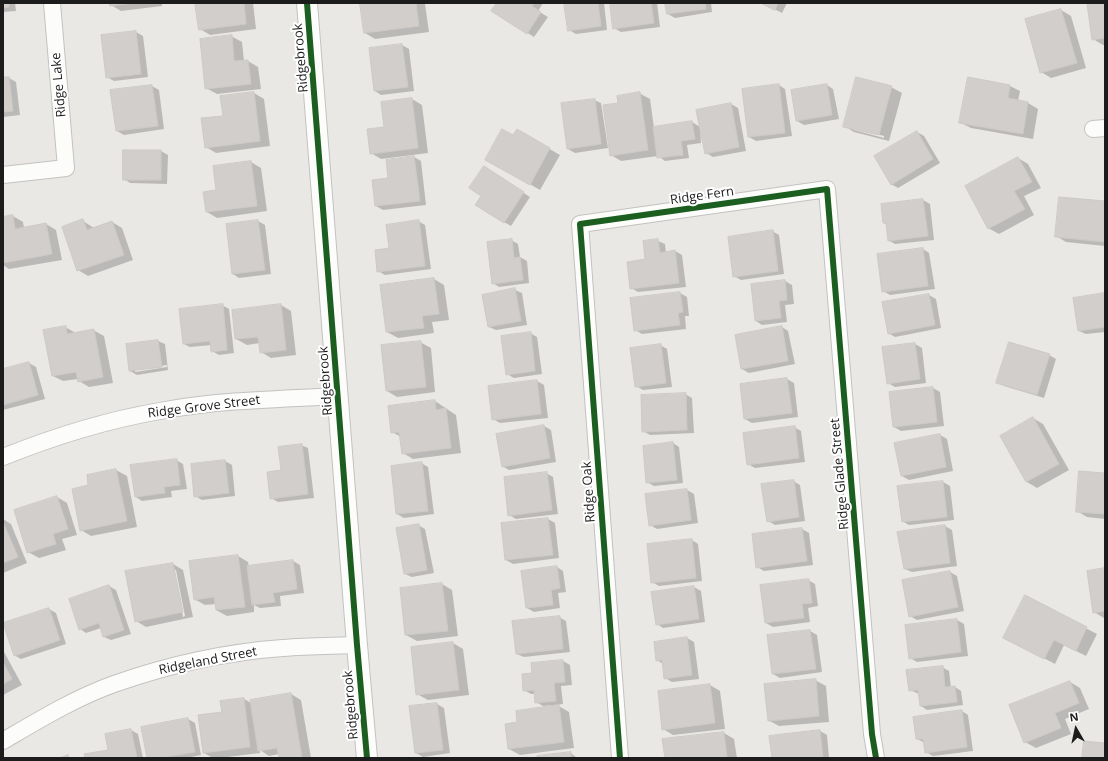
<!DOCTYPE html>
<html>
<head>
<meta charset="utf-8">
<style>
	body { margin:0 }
	#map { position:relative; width:1108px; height:761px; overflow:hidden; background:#eae8e5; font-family:"Open Sans",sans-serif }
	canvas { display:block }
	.frame { position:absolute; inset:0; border:4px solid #1c1c1c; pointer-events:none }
	.north { position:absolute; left:1056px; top:709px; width:40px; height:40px; -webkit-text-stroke:3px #fff; paint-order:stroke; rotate:351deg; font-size:11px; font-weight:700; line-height:16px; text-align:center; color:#1c1c1c }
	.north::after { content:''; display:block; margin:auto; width:14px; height:18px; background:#1c1c1c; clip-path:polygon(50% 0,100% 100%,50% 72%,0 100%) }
</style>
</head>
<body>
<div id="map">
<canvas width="1108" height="761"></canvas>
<div class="frame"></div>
<div class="north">N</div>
</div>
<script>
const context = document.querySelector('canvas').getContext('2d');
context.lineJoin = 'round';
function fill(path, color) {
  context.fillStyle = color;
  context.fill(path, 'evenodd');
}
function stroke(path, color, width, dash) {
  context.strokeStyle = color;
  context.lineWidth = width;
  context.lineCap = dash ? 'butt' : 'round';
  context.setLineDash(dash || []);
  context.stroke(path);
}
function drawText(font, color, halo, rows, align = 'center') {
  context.font = font + ' "Open Sans",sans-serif';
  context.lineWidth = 4;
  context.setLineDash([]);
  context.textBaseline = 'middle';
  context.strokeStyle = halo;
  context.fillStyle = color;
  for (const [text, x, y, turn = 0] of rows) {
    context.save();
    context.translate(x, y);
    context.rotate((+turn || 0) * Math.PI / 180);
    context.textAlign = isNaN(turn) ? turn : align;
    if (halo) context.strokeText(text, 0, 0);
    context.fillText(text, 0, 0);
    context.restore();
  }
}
const shadow = new Path2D(`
	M 3,3 L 15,3 L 16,11 L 3,12 Z
	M 111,3 L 162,3 L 162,6 L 121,11 L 111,5 Z
	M 196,3 L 253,3 L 256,29 L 210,35 L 200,29 Z
	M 361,3 L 423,3 L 425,4 L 429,32 L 375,39 L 365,33 Z
	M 498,3 L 543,3 L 538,11 L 548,17 L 534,37 L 493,11 Z
	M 565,3 L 604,3 L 607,30 L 576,34 L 569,30 Z
	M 611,3 L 657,3 L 660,27 L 621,32 L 614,28 Z
	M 666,3 L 711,3 L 712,12 L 675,18 L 668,14 Z
	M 762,3 L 787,3 L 782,13 Z
	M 1105,3 L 1105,45 L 1103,45 L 1093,39 L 1088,5 Z
	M 1061,10 L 1071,16 L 1086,68 L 1051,78 L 1041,72 Z
	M 136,32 L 143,36 L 148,77 L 114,81 L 107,77 Z
	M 231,36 L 242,42 L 244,61 L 248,61 L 258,67 L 261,89 L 217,94 L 206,88 Z
	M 402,45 L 409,49 L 414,91 L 381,95 L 375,91 Z
	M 3,78 L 9,78 L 16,82 L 20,115 L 3,117 Z
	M 779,85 L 785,89 L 792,136 L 756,141 L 749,137 Z
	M 827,85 L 833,89 L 839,119 L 804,125 L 797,121 Z
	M 152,86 L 159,90 L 164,129 L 124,135 L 117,131 Z
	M 1010,86 L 1020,91 L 1018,101 L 1028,103 L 1038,109 L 1033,139 L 971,128 L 961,123 Z
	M 891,87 L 902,93 L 889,141 L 854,132 L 844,126 ZM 854,128 L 884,136 L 884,138 L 854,130 Z
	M 254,93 L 264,99 L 270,146 L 216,153 L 206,147 L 224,117 Z
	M 639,93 L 650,99 L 654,128 L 692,122 L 700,127 L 701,143 L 687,145 L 689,158 L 665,161 L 658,156 L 621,161 L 611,155 L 619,104 Z
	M 412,99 L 422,105 L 428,153 L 381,159 L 371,153 L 385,128 Z
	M 594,100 L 601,103 L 608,148 L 575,153 L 568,149 Z
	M 731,104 L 738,108 L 746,151 L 713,157 L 706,153 Z
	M 517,130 L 560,155 L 540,190 L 486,159 L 513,137 Z
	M 917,132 L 924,136 L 940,163 L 898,188 L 891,184 Z
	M 161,151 L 168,155 L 167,184 L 130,183 L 124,179 Z
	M 414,157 L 421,161 L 426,205 L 383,210 L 376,206 L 389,179 L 387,161 Z
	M 1018,158 L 1028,164 L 1041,188 L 1024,196 L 1034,215 L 999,234 L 988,228 Z
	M 251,162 L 261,168 L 267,211 L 217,218 L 207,212 L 217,191 Z
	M 491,172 L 530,197 L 511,226 L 504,222 L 483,196 Z
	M 923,200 L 930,204 L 934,240 L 895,244 L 888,240 L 887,225 L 884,223 L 882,205 Z
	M 1105,202 L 1105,246 L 1066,242 L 1056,236 Z
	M 13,216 L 23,222 L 24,228 L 46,224 L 56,230 L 62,260 L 9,269 L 3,265 L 3,218 Z
	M 83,221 L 94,228 L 112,222 L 122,228 L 133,260 L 88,276 L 78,270 Z
	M 258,221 L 265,225 L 271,274 L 239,278 L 233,274 L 227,225 Z
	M 418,221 L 425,225 L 431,269 L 385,275 L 378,271 L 390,249 Z
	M 772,231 L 779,235 L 784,274 L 741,280 L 734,276 Z
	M 511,240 L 518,244 L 520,257 L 527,261 L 529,283 L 499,287 L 493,283 Z
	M 658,241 L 665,244 L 666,253 L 675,251 L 682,255 L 686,287 L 638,292 L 631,288 Z
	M 923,249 L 929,253 L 935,289 L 890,295 L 883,291 Z
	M 434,279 L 444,285 L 449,320 L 432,322 L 434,333 L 398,338 L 387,332 Z
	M 785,281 L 792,285 L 794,304 L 785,305 L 787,322 L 762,325 L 756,321 Z
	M 515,290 L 522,293 L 527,325 L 496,330 L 489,327 Z
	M 680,293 L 687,297 L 689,316 L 685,316 L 686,329 L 642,334 L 635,330 L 631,299 Z
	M 1105,294 L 1105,332 L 1086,334 L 1079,331 Z
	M 929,295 L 936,299 L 941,328 L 895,337 L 888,333 Z
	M 222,305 L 229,309 L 234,353 L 219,355 L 212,351 L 212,345 L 190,347 L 184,344 Z
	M 281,305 L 291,311 L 296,355 L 271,358 L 261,352 L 260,343 L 247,345 L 236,339 Z
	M 65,327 L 76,333 L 93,330 L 104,336 L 113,383 L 89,387 L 79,381 L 78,379 L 63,381 L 53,376 Z
	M 782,327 L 788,331 L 795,364 L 749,373 L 742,369 L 736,335 Z
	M 530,333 L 537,337 L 542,374 L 514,378 L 507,374 Z
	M 158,341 L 165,344 L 168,370 L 137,375 L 130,371 ZM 167,365 L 167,367 L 135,372 L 135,370 Z
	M 420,342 L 431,348 L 435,392 L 397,397 L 387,391 Z
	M 915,344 L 922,348 L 926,383 L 895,387 L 888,383 Z
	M 660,345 L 667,349 L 672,387 L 643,390 L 636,386 Z
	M 1049,355 L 1056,359 L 1044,398 L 1004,386 L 998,382 Z
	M 29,363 L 36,367 L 45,399 L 3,410 L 3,370 Z
	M 787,379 L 794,383 L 798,417 L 752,423 L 745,419 Z
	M 537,381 L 544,385 L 548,418 L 500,423 L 493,419 Z
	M 933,388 L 940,392 L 944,426 L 901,431 L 894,427 Z
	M 685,394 L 692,398 L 694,433 L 650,435 L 643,431 Z
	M 435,401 L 456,415 L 461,453 L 413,459 L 403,453 L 401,437 L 392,432 L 389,407 Z
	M 1033,418 L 1043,424 L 1069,470 L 1037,488 L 1027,482 L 1001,436 Z
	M 544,426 L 551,430 L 556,462 L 509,470 L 502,466 Z
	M 794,427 L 801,431 L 805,462 L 755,468 L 748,464 Z
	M 940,435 L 947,439 L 953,471 L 909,480 L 902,476 Z
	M 673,443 L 679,447 L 683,483 L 654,486 L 647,482 Z
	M 301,445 L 308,448 L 314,498 L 278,502 L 271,498 L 282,471 Z
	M 176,460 L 183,464 L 187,489 L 171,491 L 172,497 L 142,501 L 136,497 Z
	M 225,461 L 232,465 L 235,496 L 202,500 L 195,496 Z
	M 421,463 L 428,467 L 434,514 L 404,518 L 397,514 Z
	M 116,470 L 127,476 L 137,527 L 91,536 L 81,530 Z
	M 546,473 L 553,477 L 558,514 L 516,519 L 509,515 Z
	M 1105,474 L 1105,519 L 1087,517 L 1077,511 Z
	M 793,481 L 800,485 L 805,521 L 775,525 L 768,521 Z
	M 943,482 L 950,486 L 954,520 L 909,525 L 902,521 Z
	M 687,490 L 694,494 L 698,523 L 657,529 L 650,525 Z
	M 57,497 L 67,503 L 77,535 L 62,539 L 66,550 L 39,558 L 28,552 Z
	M 3,519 L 11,524 L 27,563 L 3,573 Z
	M 548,519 L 555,523 L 559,558 L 513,564 L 506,560 Z
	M 418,525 L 425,529 L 434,573 L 412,577 L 405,574 Z
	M 945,526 L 952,530 L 957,566 L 912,572 L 905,569 L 898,533 Z
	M 802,529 L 809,533 L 813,565 L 764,571 L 757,567 L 753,535 Z
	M 692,540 L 698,544 L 702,581 L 659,586 L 652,582 Z
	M 238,556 L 248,562 L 249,567 L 293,561 L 300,565 L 304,593 L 280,596 L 281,606 L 260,608 L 254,605 L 254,612 L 227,616 L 216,610 L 216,604 L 205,605 L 194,599 Z
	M 173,564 L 183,570 L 193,617 L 146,627 L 136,621 ZM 174,570 L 176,570 L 185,616 L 183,617 Z
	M 557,567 L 563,571 L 566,592 L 558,593 L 560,608 L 534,612 L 527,608 L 523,572 Z
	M 1105,569 L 1105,618 L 1104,618 L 1094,612 Z
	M 950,572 L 957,576 L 964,611 L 917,620 L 910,616 Z
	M 808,580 L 815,584 L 818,606 L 808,608 L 810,622 L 773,627 L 766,623 Z
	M 442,584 L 452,590 L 458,636 L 417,641 L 406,635 L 401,589 Z
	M 109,586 L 116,590 L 131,634 L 111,640 L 104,637 L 101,628 L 86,633 L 80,629 Z
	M 694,587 L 701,591 L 705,622 L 663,628 L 657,624 L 653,593 Z
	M 1025,597 L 1097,634 L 1086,656 L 1064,645 L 1055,664 L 1015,643 Z
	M 49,609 L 56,613 L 66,644 L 21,659 L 14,655 Z
	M 559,617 L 566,621 L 570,652 L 524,657 L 517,654 Z
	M 957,620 L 964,624 L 968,656 L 917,662 L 910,658 Z
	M 810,631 L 817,635 L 822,672 L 780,678 L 773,674 L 769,636 Z
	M 687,638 L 694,642 L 699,679 L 672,682 L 665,678 L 663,664 L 657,660 Z
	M 453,643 L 463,649 L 469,695 L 428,700 L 417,694 L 412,647 Z
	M 3,650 L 22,685 L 3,695 Z
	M 563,661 L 570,665 L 572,685 L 561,686 L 563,704 L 557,705 L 569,712 L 574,748 L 520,755 L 509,749 L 518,723 L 557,707 L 556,705 L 543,706 L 536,702 L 535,694 L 531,694 L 524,690 L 533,674 Z
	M 942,667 L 949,671 L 951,688 L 955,687 L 961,691 L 963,705 L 927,710 L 921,706 L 919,694 L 910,690 Z
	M 815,680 L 826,686 L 829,722 L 779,726 L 768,720 Z
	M 1070,682 L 1080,688 L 1089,709 L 1065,719 L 1071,734 L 1036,748 L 1025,742 Z
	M 710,685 L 720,691 L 725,729 L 673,735 L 663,729 Z
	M 291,694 L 301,700 L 311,758 L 280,758 L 279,754 L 269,756 L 260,750 L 260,753 L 219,758 L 213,758 L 204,753 L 223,713 L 244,699 L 251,703 Z
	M 437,704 L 444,708 L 450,753 L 423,757 L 416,753 L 410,707 Z
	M 962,711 L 968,715 L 973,751 L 933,756 L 926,752 L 925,743 L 917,739 Z
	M 188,719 L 195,723 L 201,755 L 186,758 L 148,758 L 142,727 Z
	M 131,730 L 138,734 L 143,758 L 86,758 L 109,750 Z
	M 820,731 L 827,735 L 829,758 L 773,758 Z
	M 724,733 L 734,739 L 737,758 L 666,758 Z
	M 571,753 L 577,758 L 538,758 Z`);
const building = new Path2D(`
	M 3,3 L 9,3 L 9,7 L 3,8 Z
	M 110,3 L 132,3 L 110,6 Z
	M 195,3 L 244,3 L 246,24 L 199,30 Z
	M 360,3 L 416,3 L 419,26 L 364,33 Z
	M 497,3 L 534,3 L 532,6 L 541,12 L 527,34 L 491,11 Z
	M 564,3 L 598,3 L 601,26 L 568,31 Z
	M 610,3 L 651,3 L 654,23 L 613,29 Z
	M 665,3 L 705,3 L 706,9 L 667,14 Z
	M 761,3 L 778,3 L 775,10 Z
	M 1105,3 L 1105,47 L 1104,38 L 1092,40 L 1087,4 Z
	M 1061,9 L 1077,63 L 1040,73 L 1025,19 Z
	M 136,31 L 141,74 L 106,78 L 101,35 Z
	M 232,35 L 234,61 L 248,60 L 251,84 L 205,89 L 200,39 Z
	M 402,44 L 408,87 L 374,91 L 369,48 Z
	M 3,77 L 9,77 L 13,111 L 3,112 Z
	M 856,77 L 892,86 L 879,135 L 843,127 Z
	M 968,77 L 1010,85 L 1008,98 L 1028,102 L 1023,134 L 959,123 Z
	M 779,84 L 785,133 L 748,137 L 742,89 Z
	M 827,84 L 832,115 L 796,121 L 791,90 Z
	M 152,85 L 158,126 L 116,131 L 110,90 Z
	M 254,92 L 260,141 L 205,148 L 201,118 L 223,116 L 220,96 Z
	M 640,92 L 648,150 L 610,156 L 603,105 L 618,103 L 617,96 Z
	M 412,98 L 418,148 L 370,154 L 367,129 L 384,127 L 381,102 Z
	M 595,99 L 601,144 L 567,149 L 561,103 Z
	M 731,103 L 739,147 L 705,154 L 696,110 Z
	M 692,121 L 695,139 L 681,141 L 683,155 L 657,158 L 653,127 Z
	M 502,129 L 513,135 L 517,129 L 550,148 L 530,185 L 485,160 Z
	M 917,131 L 933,159 L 891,185 L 874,156 Z
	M 123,150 L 161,150 L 161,180 L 123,180 Z
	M 414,156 L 420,201 L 375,206 L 372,180 L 388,178 L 386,160 Z
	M 1018,157 L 1032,182 L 1014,191 L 1025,209 L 988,229 L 965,186 Z
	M 251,161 L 257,206 L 206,212 L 203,192 L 216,190 L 213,166 Z
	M 484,166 L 524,192 L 504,223 L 475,205 L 481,196 L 469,188 Z
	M 1059,197 L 1105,201 L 1105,242 L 1055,237 Z
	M 923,199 L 928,236 L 888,241 L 886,223 L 883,223 L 881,204 Z
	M 13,215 L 15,229 L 46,223 L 52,254 L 3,263 L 3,217 Z
	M 83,219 L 87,230 L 112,221 L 124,255 L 77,271 L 62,227 Z
	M 258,220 L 265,270 L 232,274 L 226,224 Z
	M 419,220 L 425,266 L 377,272 L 375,250 L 389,248 L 386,225 Z
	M 773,230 L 778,271 L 733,277 L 728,237 Z
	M 512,239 L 514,258 L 520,257 L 523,280 L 492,284 L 487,242 Z
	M 658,239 L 660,253 L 675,250 L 679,283 L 630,289 L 627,262 L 645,259 L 643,241 Z
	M 923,248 L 928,286 L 882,292 L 877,254 Z
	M 434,278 L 439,314 L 422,316 L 424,328 L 386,332 L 380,285 Z
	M 785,280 L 787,300 L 779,301 L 781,318 L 755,321 L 751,284 Z
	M 515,288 L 521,321 L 488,327 L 482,295 Z
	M 680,292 L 683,312 L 678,313 L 680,325 L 634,331 L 630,298 Z
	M 1105,293 L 1105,327 L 1078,331 L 1073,298 Z
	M 929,294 L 935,325 L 888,334 L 882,302 Z
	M 223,304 L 227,350 L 211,352 L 210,341 L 183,344 L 179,309 Z
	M 281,304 L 286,350 L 260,353 L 258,337 L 235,339 L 232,310 Z
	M 66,326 L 67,334 L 94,329 L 103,377 L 78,382 L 76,372 L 52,376 L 43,330 Z
	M 782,326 L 788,361 L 741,369 L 735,335 Z
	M 531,332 L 535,371 L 506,375 L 501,336 Z
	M 158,340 L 162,367 L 129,371 L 126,344 Z
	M 421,341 L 426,387 L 386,391 L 381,345 Z
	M 1009,342 L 1050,354 L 1037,395 L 996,383 Z
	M 915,343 L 920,379 L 887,384 L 882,347 Z
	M 661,344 L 666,383 L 635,387 L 630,348 Z
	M 29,362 L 38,395 L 3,405 L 3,369 Z
	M 787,378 L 792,413 L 744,419 L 740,384 Z
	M 537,380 L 541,414 L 492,420 L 488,386 Z
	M 933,387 L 937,422 L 893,427 L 889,392 Z
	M 686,393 L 687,430 L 642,432 L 641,395 Z
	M 435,400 L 436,410 L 446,408 L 451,448 L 402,454 L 399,432 L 391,433 L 388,406 Z
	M 1033,417 L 1059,464 L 1026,482 L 1000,436 Z
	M 544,425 L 550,458 L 502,467 L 496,434 Z
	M 795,426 L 799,458 L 747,465 L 743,433 Z
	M 940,434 L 946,467 L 901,476 L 894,443 Z
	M 673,442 L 677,480 L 646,483 L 643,446 Z
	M 302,444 L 308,494 L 270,499 L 267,472 L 281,470 L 278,447 Z
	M 177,459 L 180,485 L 164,487 L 165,493 L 135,497 L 130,465 Z
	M 225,460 L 229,493 L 194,497 L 191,464 Z
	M 422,462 L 428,511 L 396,514 L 391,466 Z
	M 116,469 L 127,521 L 80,531 L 72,489 L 88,485 L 87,475 Z
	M 1079,471 L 1105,473 L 1105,514 L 1076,512 Z
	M 547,472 L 552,510 L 508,516 L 504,477 Z
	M 794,480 L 799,517 L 767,522 L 761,484 Z
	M 943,481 L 947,517 L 902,522 L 897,486 Z
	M 687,489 L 691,520 L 649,526 L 645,494 Z
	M 57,496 L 68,529 L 53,534 L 56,544 L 27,553 L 14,510 Z
	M 548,518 L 553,555 L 505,560 L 501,523 Z
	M 3,522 L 18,557 L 3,563 Z
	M 419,524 L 427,570 L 404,574 L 396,528 Z
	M 945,525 L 950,563 L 904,569 L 897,532 Z
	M 802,528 L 807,561 L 756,568 L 752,534 Z
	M 692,539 L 696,578 L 651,583 L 647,544 Z
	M 238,555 L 245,607 L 216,610 L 214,597 L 194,600 L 189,561 Z
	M 293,560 L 297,589 L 273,593 L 275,602 L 252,605 L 247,566 Z
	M 173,563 L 183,612 L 135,622 L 125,571 Z
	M 557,566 L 560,588 L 551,590 L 553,605 L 526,608 L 521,571 Z
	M 1105,568 L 1105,611 L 1093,613 L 1087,571 Z
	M 950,571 L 958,607 L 909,617 L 902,580 Z
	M 809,579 L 812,603 L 802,604 L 804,618 L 765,623 L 760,585 Z
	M 442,583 L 448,631 L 405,635 L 400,588 Z
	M 109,585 L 124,630 L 103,637 L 99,623 L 79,630 L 69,599 Z
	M 694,586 L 699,619 L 656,625 L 651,592 Z
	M 1025,595 L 1087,627 L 1076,651 L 1054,640 L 1044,659 L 1003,638 Z
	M 49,608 L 60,640 L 14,656 L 3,623 Z
	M 560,616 L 563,649 L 516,654 L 512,621 Z
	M 957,619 L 961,652 L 909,659 L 905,625 Z
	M 810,630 L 816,669 L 772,674 L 767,635 Z
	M 687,637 L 692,675 L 664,679 L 662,660 L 656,661 L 654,642 Z
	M 453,642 L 459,690 L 416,695 L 411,647 Z
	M 563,660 L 565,682 L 554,683 L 556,701 L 535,703 L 534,690 L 523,691 L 522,674 L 532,673 L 531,663 Z
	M 3,662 L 12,679 L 3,684 Z
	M 943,666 L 945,687 L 955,686 L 957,702 L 920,706 L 918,690 L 909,691 L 906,670 Z
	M 816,679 L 819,716 L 768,721 L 764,684 Z
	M 1070,681 L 1079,703 L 1055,713 L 1061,728 L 1024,743 L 1009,705 Z
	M 710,684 L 715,723 L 662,730 L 658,691 Z
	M 291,693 L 302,758 L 279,758 L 277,748 L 258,751 L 250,700 Z
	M 244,698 L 250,747 L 203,753 L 198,715 L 222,712 L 220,701 Z
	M 437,703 L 443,750 L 415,753 L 409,706 Z
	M 559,705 L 564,742 L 508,749 L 505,724 L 517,722 L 516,711 Z
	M 962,710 L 967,747 L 925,753 L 923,739 L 916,739 L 913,717 Z
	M 188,718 L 195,752 L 160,758 L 147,758 L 141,727 Z
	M 131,729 L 137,758 L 85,758 L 84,754 L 108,750 L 105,734 Z
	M 820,730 L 823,758 L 772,758 L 769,736 Z
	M 724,732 L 727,758 L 665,758 L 662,739 Z
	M 1084,741 L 1105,743 L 1105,758 L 1082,758 Z
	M 571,752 L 571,758 L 537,758 L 537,756 Z
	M 68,755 L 69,758 L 60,758 Z`);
const minor = new Path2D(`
	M 1093,129 L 1105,128
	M 3,175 L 66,168 L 52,3
	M 3,457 C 53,437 107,420 160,411 C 219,400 279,399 339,396
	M 3,741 C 39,720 75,698 114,684 C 168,665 226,652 283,648 C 308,646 332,646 357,645
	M 620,758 L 580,224 L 827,189 L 872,734 L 876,758`);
const tertiary = new Path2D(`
	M 307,3 L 357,645 L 367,758`);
const cycleway = new Path2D(`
	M 307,3 L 357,645 L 367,758
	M 620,758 L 580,224 L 827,189 L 872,734 L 876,758`);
const streetNames = [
	["Ridgebrook",301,58,-95],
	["Ridge Lake",59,85,-95],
	["Ridge Fern",702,196,-8],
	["Ridgebrook",326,381,-94],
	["Ridge Grove Street",204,407,-7],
	["Ridge Glade Street",840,474,-95],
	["Ridge Oak",589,492,-94],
	["Ridgeland Street",208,661,-11],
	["Ridgebrook",351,705,-95]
];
fill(shadow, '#0003');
fill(building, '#d1cecc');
stroke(building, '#cdc9c6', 1);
stroke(minor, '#c3c2c1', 18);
stroke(tertiary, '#c3c2c1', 22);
stroke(minor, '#fcfcfb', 16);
stroke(tertiary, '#fcfcfb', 20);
stroke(cycleway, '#1b5e20', 6);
drawText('13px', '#1c1c1c', '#fff', streetNames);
</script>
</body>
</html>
